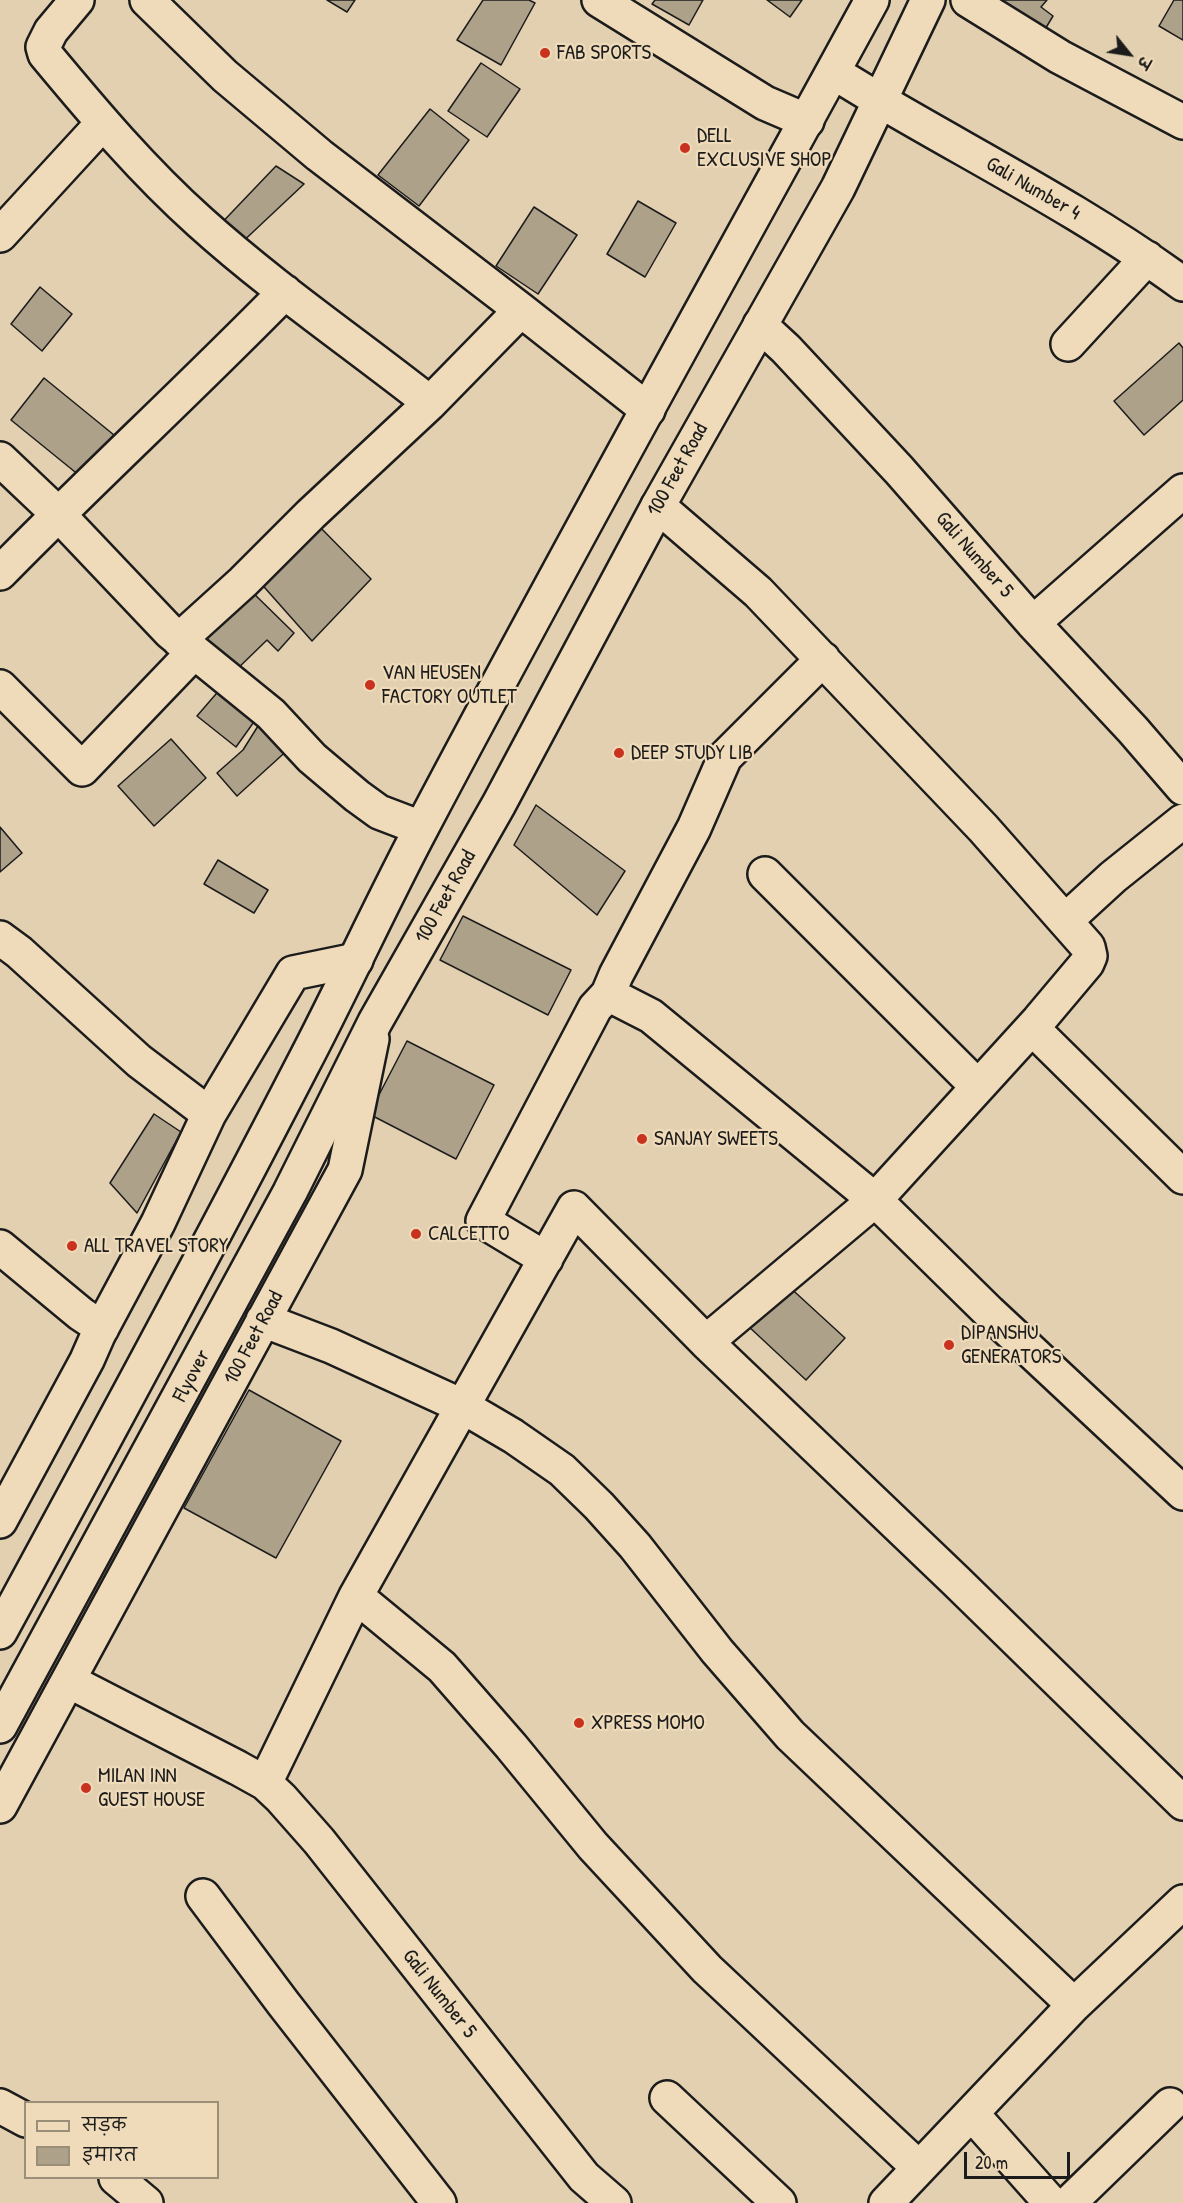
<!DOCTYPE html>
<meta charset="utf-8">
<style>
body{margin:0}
#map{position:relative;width:1183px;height:2203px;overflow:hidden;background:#e2d0b0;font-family:"Patrick Hand","Playpen Sans Deva",sans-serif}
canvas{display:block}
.legend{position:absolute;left:24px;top:2101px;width:195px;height:78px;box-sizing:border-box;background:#efdbb9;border:2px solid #9b8f7a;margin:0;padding:8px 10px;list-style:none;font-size:18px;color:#1c1c1c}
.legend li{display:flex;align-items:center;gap:12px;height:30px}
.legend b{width:30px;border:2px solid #9b8f7a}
.north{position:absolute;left:1099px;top:24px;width:60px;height:60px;-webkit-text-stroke:4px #efdbb9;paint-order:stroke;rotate:120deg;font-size:16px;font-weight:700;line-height:24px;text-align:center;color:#1c1c1c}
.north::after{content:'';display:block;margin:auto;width:21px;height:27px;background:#1c1c1c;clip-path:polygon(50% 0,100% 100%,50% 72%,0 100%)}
.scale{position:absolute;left:964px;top:2152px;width:106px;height:27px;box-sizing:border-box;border:3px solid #1c1c1c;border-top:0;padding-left:8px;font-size:18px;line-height:21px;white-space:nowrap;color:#1c1c1c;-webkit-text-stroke:4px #efdbb9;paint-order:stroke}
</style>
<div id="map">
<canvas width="1183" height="2203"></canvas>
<ul class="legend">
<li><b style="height:8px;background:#efdbb9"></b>सड़क</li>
<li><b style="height:16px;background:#aea189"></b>इमारत</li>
</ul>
<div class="north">उ</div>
<div class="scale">20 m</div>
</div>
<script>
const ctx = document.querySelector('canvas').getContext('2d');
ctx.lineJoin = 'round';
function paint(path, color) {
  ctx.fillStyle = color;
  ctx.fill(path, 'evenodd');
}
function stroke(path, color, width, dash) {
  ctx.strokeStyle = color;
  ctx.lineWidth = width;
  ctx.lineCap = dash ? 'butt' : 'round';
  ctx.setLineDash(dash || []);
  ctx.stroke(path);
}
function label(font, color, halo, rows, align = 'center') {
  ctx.font = font + ' "Patrick Hand",sans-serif';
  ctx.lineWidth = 4.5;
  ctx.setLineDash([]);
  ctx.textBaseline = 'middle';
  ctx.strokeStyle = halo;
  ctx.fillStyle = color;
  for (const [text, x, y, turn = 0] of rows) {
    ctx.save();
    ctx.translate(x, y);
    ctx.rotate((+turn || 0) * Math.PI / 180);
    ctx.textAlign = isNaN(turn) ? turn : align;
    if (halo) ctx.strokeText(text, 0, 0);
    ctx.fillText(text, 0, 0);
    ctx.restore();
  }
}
const building = new Path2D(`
 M327,0H355L347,12Z
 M483,0H529L535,3L501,65L457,40Z
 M655,0H703L689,25L652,4Z
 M767,0H802L790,17Z
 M984,0H1047L1041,7L1053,16L1041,36Z
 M1174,0H1183V40L1159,26Z
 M481,63L520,89L487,137L448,111Z
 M430,109L469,140L419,206L378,175Z
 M276,166L304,184L237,247L213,232Z
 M638,201L676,223L645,277L607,254Z
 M534,207L577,235L538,294L496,266Z
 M40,287L72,314L42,351L11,324Z
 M1179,343L1183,348V400L1144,435L1114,401Z
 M44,378L114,435L80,476L11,420Z
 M314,521L371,579L312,641L257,579Z
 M248,588L294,633L278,651L267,640L233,673L191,643Z
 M222,687L256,719L236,747L197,716Z
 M263,718L292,746L237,796L217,773L243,750Z
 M171,739L206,778L154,826L118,786Z
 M536,805L625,871L597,915L514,845Z
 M0,827L22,853L0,872Z
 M218,860L268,890L254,913L204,884Z
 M463,916L571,970L548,1015L440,960Z
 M407,1041L494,1085L456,1159L369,1114Z
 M154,1114L181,1132L137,1213L110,1183Z
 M785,1283L845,1338L806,1380L747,1325Z
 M249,1390L341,1441L276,1558L184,1508Z`);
const minor = new Path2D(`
 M77,0L51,31L43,47L45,54C94,113 143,171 200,222C272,287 354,343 430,403
 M147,0L225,76L319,155L521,310L648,410
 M599,0L765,103L807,121
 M968,0L1060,57L1183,122
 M879,100C981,160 1087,214 1183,284
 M0,235L102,124
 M760,325L786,349L899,470L1033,623L1133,730L1183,788
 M1068,344L1147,258
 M0,459L58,514L170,632L271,714L312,758L357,796L379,812L421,828
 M658,506L758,592L983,828L1088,947L1090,956L1087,963L1039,1020L875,1200L706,1342
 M0,573C93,478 192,387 285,292
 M1033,623L1183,491
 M179,640L243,582L311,514L430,403L521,310
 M0,687L82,769L193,653
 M765,874L977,1086
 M1065,921L1113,877L1183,821
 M0,938L19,952L139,1061L209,1114
 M608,994L616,975L694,828L725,757L823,659
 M1032,1028L1183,1177
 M0,1247L81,1314L102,1328
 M546,1259L483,1221L595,1008L608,994L651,1016L875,1200L989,1312L1183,1493
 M263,1320L331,1346L462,1406L513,1436L562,1470L599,1506L635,1546L717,1651L790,1735L1074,2005
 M0,1521L87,1360L98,1335L158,1223L209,1114L293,973L356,960
 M356,1596L442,1667L511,1746L593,1846L707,1969L919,2168
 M69,1681L238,1768L265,1783L281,1798L319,1841L584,2177L614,2203
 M265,1783L356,1596L574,1208L706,1342L956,1581L1183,1803
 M0,1806L345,1170L372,1039
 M203,1896L283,2003L439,2203
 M667,2098L779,2203
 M0,2106L26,2120
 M972,2114L1051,2203
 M116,2178L146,2203
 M886,2203L1074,2005L1183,1902
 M1069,2203L1170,2105`);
const major = new Path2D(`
 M833,72L879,100
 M0,1632C102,1444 204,1256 302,1066C344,986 381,904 423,825C569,548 722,275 872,0
 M0,1726L290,1192L375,1022L499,804L658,506L838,188L928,0`);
const markers = [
 [545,53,6,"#c8321e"],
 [685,148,6,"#c8321e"],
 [370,685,6,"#c8321e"],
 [619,753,6,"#c8321e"],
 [642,1139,6,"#c8321e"],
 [416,1234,6,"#c8321e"],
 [72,1246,6,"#c8321e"],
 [949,1345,6,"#c8321e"],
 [579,1723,6,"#c8321e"],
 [86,1788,6,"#c8321e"]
];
const poiNames = [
 ["FAB SPORTS",557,53],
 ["DELL",697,136],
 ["EXCLUSIVE SHOP",697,160],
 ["VAN HEUSEN",382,673],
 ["FACTORY OUTLET",382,697],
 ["DEEP STUDY LIB",631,753],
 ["SANJAY SWEETS",654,1139],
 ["CALCETTO",428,1234],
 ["ALL TRAVEL STORY",84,1246],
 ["DIPANSHU",961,1333],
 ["GENERATORS",961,1357],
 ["XPRESS MOMO",591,1723],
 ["MILAN INN",98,1776],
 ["GUEST HOUSE",98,1800]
];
const streetNames = [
 ["Gali Number 4",1033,189,30],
 ["100 Feet Road",678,470,-61],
 ["Gali Number 5",974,555,49],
 ["100 Feet Road",446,897,-61],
 ["100 Feet Road",254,1338,-62],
 ["Flyover",192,1376,-62],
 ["Gali Number 5",439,1994,52]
];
paint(building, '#aea189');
stroke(building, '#1c1c1c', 1.5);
stroke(minor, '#1c1c1c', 38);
stroke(major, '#1c1c1c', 38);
stroke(minor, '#efdbb9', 33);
stroke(major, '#efdbb9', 33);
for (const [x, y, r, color] of markers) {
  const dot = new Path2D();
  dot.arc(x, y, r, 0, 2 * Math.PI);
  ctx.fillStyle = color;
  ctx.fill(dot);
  stroke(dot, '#efdbb9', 2);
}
label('21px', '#1c1c1c', '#efdbb9', poiNames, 'left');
label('21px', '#1c1c1c', '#efdbb9', streetNames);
</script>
